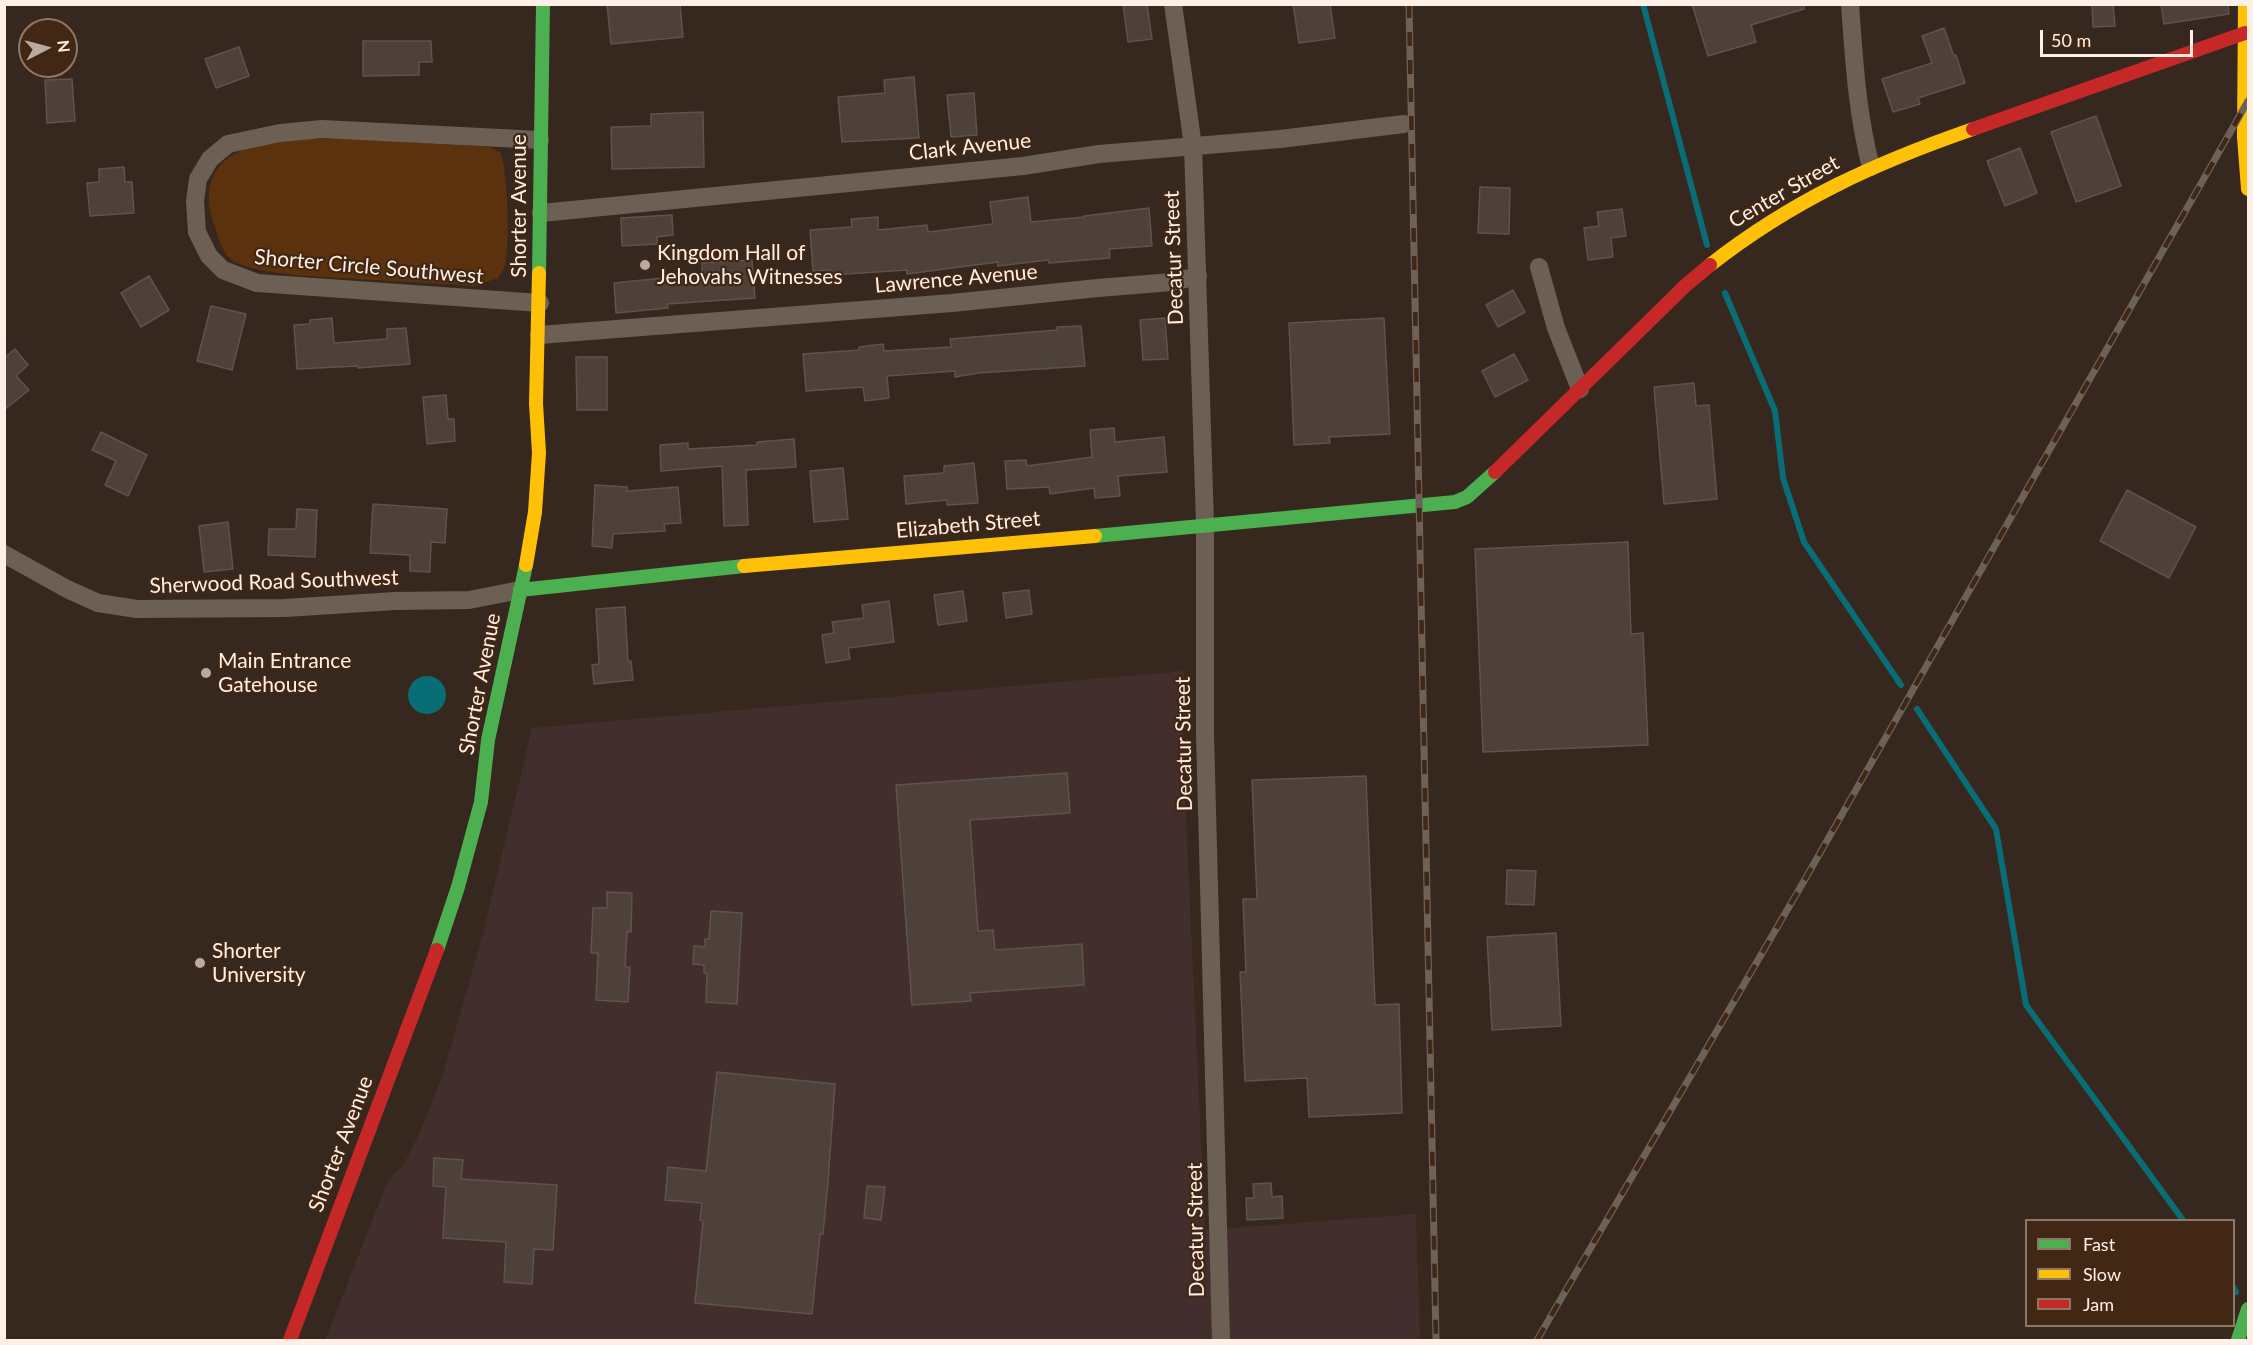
<!DOCTYPE html>
<style>
body{margin:0}
#map{position:relative;width:2253px;height:1345px;overflow:hidden;background:#36281e;font-family:Lato,sans-serif}
canvas{display:block}
.frame{position:absolute;inset:0;border:6px solid #fff0e7;pointer-events:none}
.legend{position:absolute;left:2025px;top:1219px;width:210px;height:108px;box-sizing:border-box;background:#412714;border:2px solid #8d7768;margin:0;padding:8px 10px;list-style:none;font-size:18px;color:#fff0e7}
.legend li{display:flex;align-items:center;gap:12px;height:30px}
.legend b{width:30px;border:2px solid #8d7768}
.north{position:absolute;left:18px;top:18px;width:60px;height:60px;box-sizing:border-box;background:#412714;border:2px solid #8d7768;border-radius:50%;rotate:84deg;font-size:16px;font-weight:700;line-height:24px;text-align:center;color:#fff0e7}
.north::after{content:'';display:block;margin:auto;width:21px;height:27px;background:#b9aaa1;clip-path:polygon(50% 0,100% 100%,50% 72%,0 100%)}
.scale{position:absolute;left:2040px;top:30px;width:153px;height:27px;box-sizing:border-box;border:3px solid #fff0e7;border-top:0;padding-left:8px;font-size:18px;line-height:21px;white-space:nowrap;color:#fff0e7;-webkit-text-stroke:4px #412714;paint-order:stroke}
</style>
<div id="map">
<canvas width="2253" height="1345"></canvas>
<div class="frame"></div>
<ul class="legend">
<li><b style="height:8px;background:#4caf50"></b>Fast</li>
<li><b style="height:8px;background:#ffc107"></b>Slow</li>
<li><b style="height:8px;background:#c62828"></b>Jam</li>
</ul>
<div class="north">N</div>
<div class="scale">50 m</div>
</div>
<script>
const ctx = document.querySelector('canvas').getContext('2d');
ctx.lineJoin = 'round';
function paint(path, color) {
  ctx.fillStyle = color;
  ctx.fill(path, 'evenodd');
}
function stroke(path, color, width, dash) {
  ctx.strokeStyle = color;
  ctx.lineWidth = width;
  ctx.lineCap = dash ? 'butt' : 'round';
  ctx.setLineDash(dash || []);
  ctx.stroke(path);
}
function label(font, color, halo, rows, align = 'center') {
  ctx.font = font + ' Lato,sans-serif';
  ctx.lineWidth = 4.5;
  ctx.setLineDash([]);
  ctx.textBaseline = 'middle';
  ctx.strokeStyle = halo;
  ctx.fillStyle = color;
  for (const [text, x, y, turn = 0] of rows) {
    ctx.save();
    ctx.translate(x, y);
    ctx.rotate((+turn || 0) * Math.PI / 180);
    ctx.textAlign = isNaN(turn) ? turn : align;
    if (halo) ctx.strokeText(text, 0, 0);
    ctx.fillText(text, 0, 0);
    ctx.restore();
  }
}
const commercial = new Path2D(`
 M1184,671L1183,751L1205,1230L1416,1214L1420,1340H325L388,1181L404,1164L421,1130L442,1077L483,934L532,728Z`);
const green = new Path2D(`
 M316,139H358L489,147L500,152C508,165 510,250 505,266C503,270 500,274 498,278L474,286C429,283 383,280 338,278C309,276 260,274 235,262C223,256 219,239 215,227C197,176 221,152 270,141C285,138 301,139 316,139Z`);
const water = new Path2D(`
 M408 695a19 19 0 1 1 38 0a19 19 0 1 1-38 0Z`);
const stream = new Path2D(`
 M1643,4L1707,245
 M1725,293L1775,411L1783,478L1804,542L1901,685
 M1917,709L1996,829L2026,1005L2183,1220
 M2234,1288L2236,1292`);
const building = new Path2D(`
 M607,4H680L683,37L611,44Z
 M1123,4H1147L1152,39L1128,42Z
 M1293,4H1330L1335,38L1299,43Z
 M1692,4H1804V9L1751,25L1756,42L1708,56Z
 M2092,4H2113L2115,26L2093,27Z
 M2161,4H2228L2229,14L2164,24Z
 M1944,28L1954,56L1956,55L1965,83L1918,98L1920,104L1893,112L1882,79L1932,63L1922,36Z
 M363,41H431L432,62H419V75L363,76Z
 M239,47L249,76L216,88L205,59Z
 M914,77L919,138L842,142L838,97L885,93L884,80Z
 M72,79L75,121L47,123L45,80Z
 M974,93L977,135L951,137L947,95Z
 M703,112L704,167L612,169L611,127L651,126V114Z
 M2096,116L2121,186L2076,202L2051,132Z
 M2020,148L2037,193L2005,206L1987,161Z
 M124,167L125,182H132L134,213L90,216L87,183L99,182V169Z
 M1480,187L1510,188L1509,234L1478,233Z
 M1028,197L1031,222L1084,217V216L1149,208L1152,246L1109,249L1110,258L1049,263L1048,260L998,266V262L907,274V270L831,275L830,270L813,271L810,230L852,227L851,219L878,217V230L927,225L928,232L993,224L990,202Z
 M1622,209L1626,236L1611,238L1613,257L1588,260L1584,228L1599,226L1597,212Z
 M672,215L673,235L657,237V244L622,246L621,218Z
 M752,260L755,298L667,304L668,308L616,313L614,283L702,274V263Z
 M149,276L169,310L141,327L121,293Z
 M1513,290L1525,312L1498,327L1486,305Z
 M211,306L246,314L232,370L197,361Z
 M332,318L334,343L387,339V329L406,328L410,364L358,368V366L297,369L294,325L310,324V320Z
 M1165,318L1168,359L1143,360L1140,320Z
 M1384,318L1390,434L1329,437L1330,443L1294,445L1289,323Z
 M1081,326L1085,366L978,373L955,377V371L887,376L889,398L865,401L863,387L806,391L803,354L859,350V347L883,344L884,351L951,347L950,339L1057,330V327Z
 M15,349L28,365L16,376L29,390L4,410V358Z
 M1514,354L1528,380L1495,397L1482,371Z
 M576,357H607V410H577Z
 M1694,383L1696,406L1709,405L1717,499L1664,504L1654,387Z
 M446,395L448,419H454L455,441L427,444L423,397Z
 M1114,428L1115,442L1164,437L1167,472L1118,476L1120,496L1095,498L1094,488L1050,494L1049,487L1007,489L1005,461L1026,460L1027,466L1092,457L1090,430Z
 M101,432L147,455L128,496L105,485L116,461L92,450Z
 M794,439L796,467L746,470L748,525L724,526L722,466L661,471L660,445L688,443V449L757,445V442Z
 M974,463L978,503L947,505V500L906,504L904,476L944,473V466Z
 M843,468L848,519L814,522L810,471Z
 M595,485L627,487V491L678,487L681,523L664,524L665,531L613,534L612,548L592,546Z
 M2127,490L2196,527L2169,578L2100,541Z
 M373,504L447,509L445,543L431,542L430,572L410,571V555L370,553Z
 M297,509L317,510L315,557L268,555L269,529H296Z
 M228,522L233,569L204,572L199,526Z
 M1628,542L1631,634L1643,633L1648,745L1483,752L1475,549Z
 M1029,590L1032,614L1006,618L1003,593Z
 M963,591L967,621L938,625L934,595Z
 M889,601L894,642L848,648L850,659L826,663L822,635L834,633L832,622L864,618L862,605Z
 M625,607L628,661H631L633,680L594,684L592,665L599,664L596,609Z
 M1067,773L1070,813L970,820L978,931L993,930L995,950L1082,944L1084,985L970,993L971,1001L912,1005L896,785Z
 M1366,776L1375,1005L1399,1004L1402,1113L1309,1117L1307,1078L1245,1081L1240,972H1246L1243,899H1257L1252,780Z
 M1507,870L1536,871L1534,905L1506,904Z
 M607,892L632,893L631,932L627,931L625,967H630L628,1002L596,1000L598,953H591L593,908H607Z
 M711,911L742,913L737,1004L706,1002L707,973H704V965L693,964L694,946L705,947V939H709Z
 M1556,933L1561,1026L1492,1030L1487,937Z
 M717,1072L835,1084L828,1182L823,1234H820L812,1314L695,1303L703,1221L700,1220L702,1203L665,1200L668,1167L706,1171Z
 M434,1158L463,1160L461,1179L557,1185L553,1250L534,1249L532,1284L504,1282L506,1242L443,1238L446,1187L433,1186Z
 M1271,1183L1272,1197L1282,1196L1283,1218L1247,1220L1246,1198H1254L1253,1184Z
 M867,1186L885,1187L881,1220L864,1218Z`);
const street = new Path2D(`
 M1173,4L1193,146L1205,524V734L1221,1340
 M1850,4C1854,59 1857,114 1871,167
 M541,213L1023,166L1099,154L1280,139L1404,124
 M1539,267L1556,328L1580,389
 M540,303L257,283L223,270L209,256L197,232L195,201L198,179L210,159L228,144L280,133L322,129L540,140
 M539,335L952,303L1098,288L1172,282L1198,276
 M4,554L67,589L98,603L137,609L285,608L395,601L469,600L520,590`);
const fast = new Path2D(`
 M539,273L543,4
 M1095,536L1455,502L1467,497L1495,472
 M520,590L744,566
 M437,950L458,887L481,802L488,740L526,565
 M2238,1340L2248,1309`);
const slow = new Path2D(`
 M2245,4L2244,137L2248,189
 M1710,265C1793,200 1875,163 1973,129
 M526,565L535,512L539,453L536,403L539,273
 M744,566L1095,536`);
const jam = new Path2D(`
 M1973,129L2245,33
 M1495,472L1686,285L1710,265
 M290,1340L437,950`);
const rail = new Path2D(`
 M1409,4L1436,1340
 M1537,1340L1804,881L2248,101`);
const markers = [
 [645,265,6,"#b9aaa1"],
 [206,673,6,"#b9aaa1"],
 [200,963,6,"#b9aaa1"]
];
const streetNames = [
 ["Clark Avenue",970,147,-6],
 ["Center Street",1784,192,-30],
 ["Shorter Avenue",519,206,-90],
 ["Decatur Street",1174,258,-92],
 ["Shorter Circle Southwest",369,267,5],
 ["Lawrence Avenue",956,279,-5],
 ["Elizabeth Street",968,525,-5],
 ["Sherwood Road Southwest",274,582,-2],
 ["Shorter Avenue",480,684,-79],
 ["Decatur Street",1184,744,-91],
 ["Shorter Avenue",341,1144,-69],
 ["Decatur Street",1196,1230,-91]
];
const poiNames = [
 ["Kingdom Hall of",657,253],
 ["Jehovahs Witnesses",657,277],
 ["Main Entrance",218,661],
 ["Gatehouse",218,685],
 ["Shorter",212,951],
 ["University",212,975]
];
paint(commercial, '#422e2d');
paint(green, '#5c320e');
paint(water, '#096d75');
stroke(stream, '#096d75', 6);
paint(building, '#4d413a');
stroke(building, '#60534c', 1.5);
stroke(street, '#6c5f54', 18);
stroke(fast, '#4caf50', 14);
stroke(slow, '#ffc107', 14);
stroke(jam, '#c62828', 14);
stroke(rail, '#6d6158', 7);
stroke(rail, '#412714', 4.5, [14]);
for (const [x, y, r, color] of markers) {
  const dot = new Path2D();
  dot.arc(x, y, r, 0, 2 * Math.PI);
  ctx.fillStyle = color;
  ctx.fill(dot);
  stroke(dot, '#412714', 2);
}
label('21px', '#fff0e7', '#412714', streetNames);
label('21px', '#fff0e7', '#412714', poiNames, 'left');
</script>
